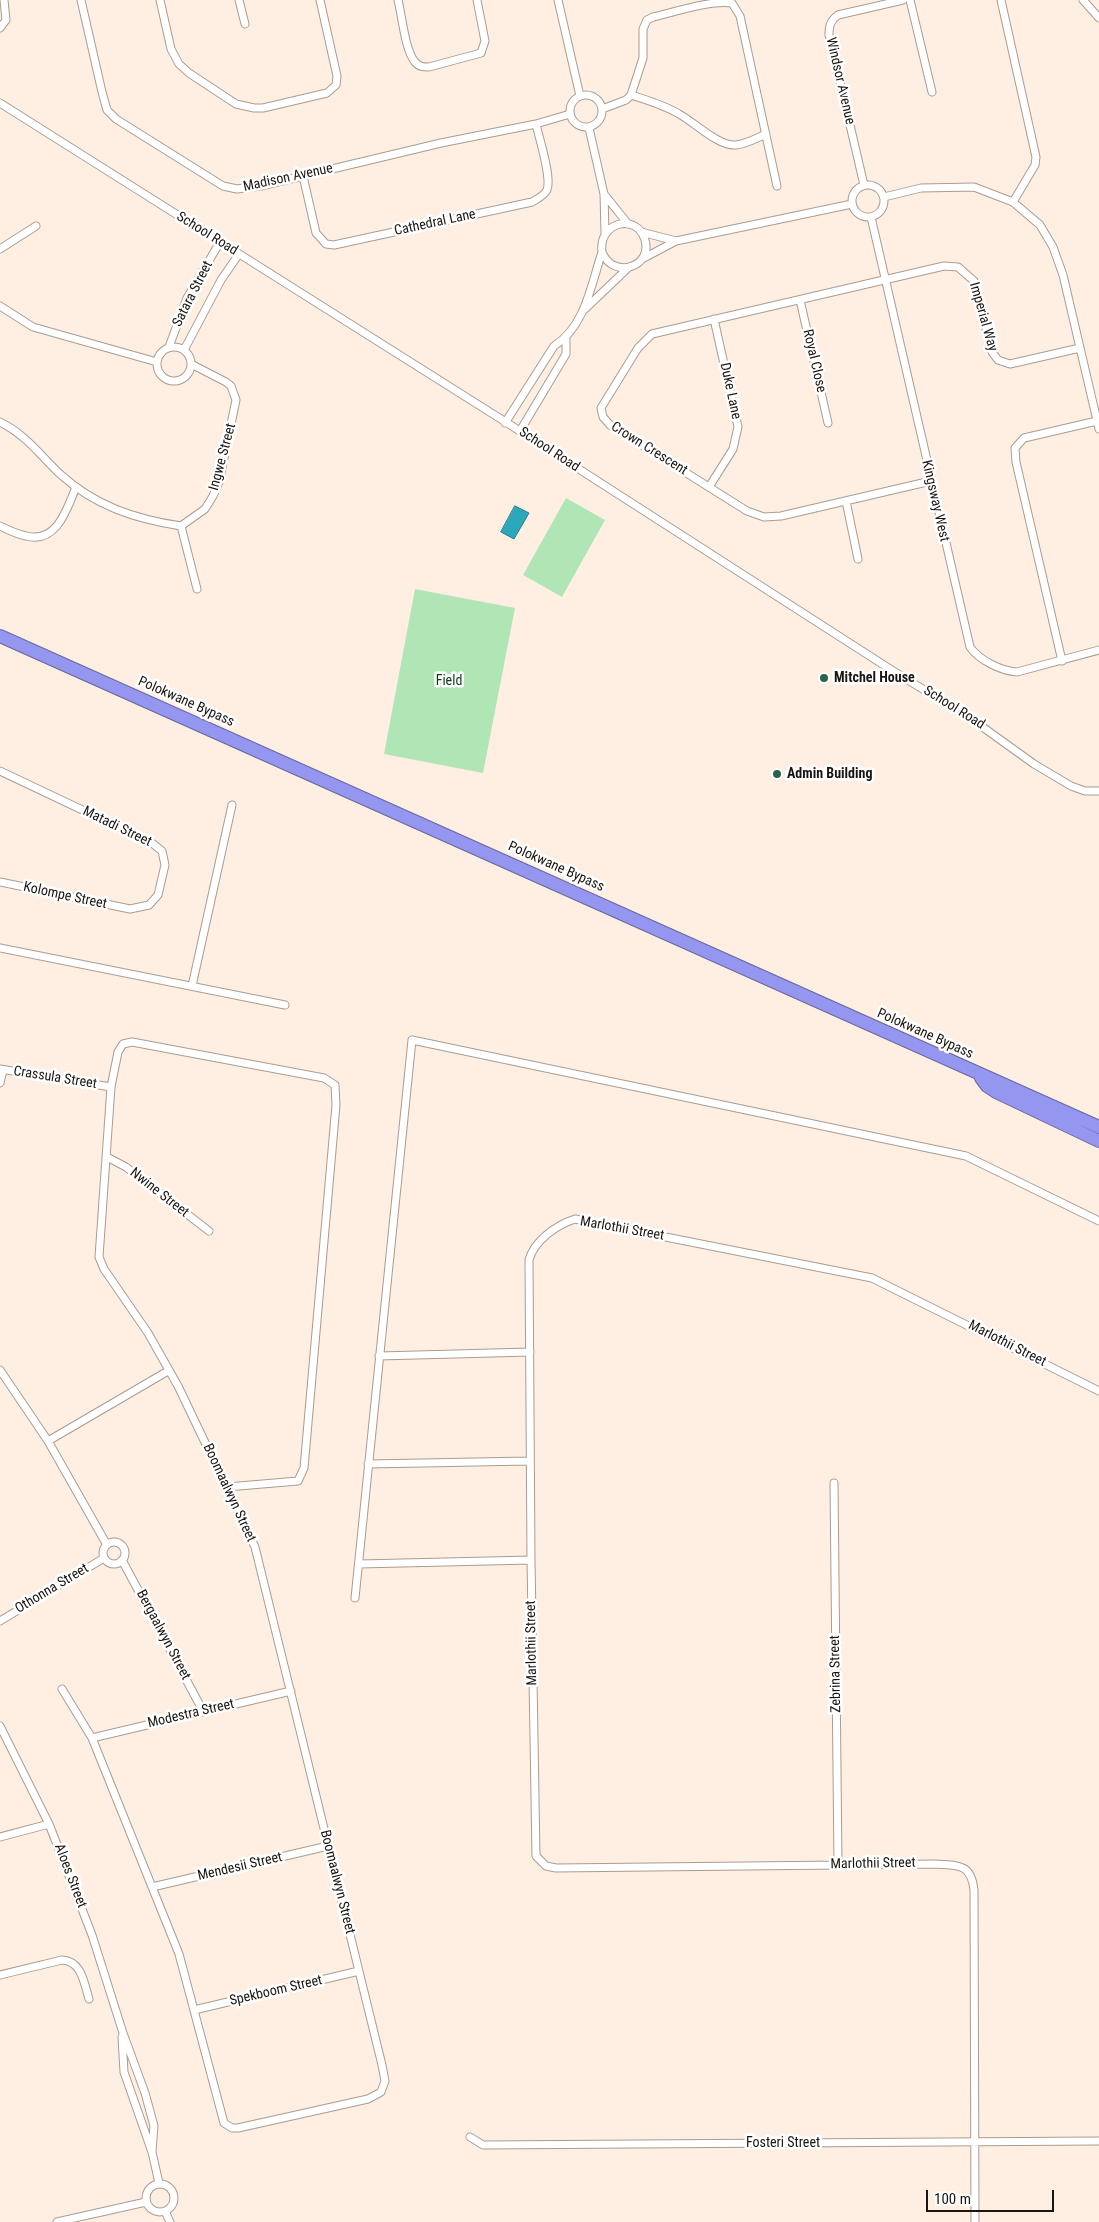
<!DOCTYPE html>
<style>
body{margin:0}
#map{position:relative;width:1099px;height:2222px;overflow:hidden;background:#ffefe3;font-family:"Roboto Condensed",sans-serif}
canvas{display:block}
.scale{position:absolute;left:926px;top:2190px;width:128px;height:22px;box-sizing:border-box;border:2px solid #1a1510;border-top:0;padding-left:6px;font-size:15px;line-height:18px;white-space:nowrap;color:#1a1510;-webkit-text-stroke:4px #fff;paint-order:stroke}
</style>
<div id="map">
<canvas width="1099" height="2222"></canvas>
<div class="scale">100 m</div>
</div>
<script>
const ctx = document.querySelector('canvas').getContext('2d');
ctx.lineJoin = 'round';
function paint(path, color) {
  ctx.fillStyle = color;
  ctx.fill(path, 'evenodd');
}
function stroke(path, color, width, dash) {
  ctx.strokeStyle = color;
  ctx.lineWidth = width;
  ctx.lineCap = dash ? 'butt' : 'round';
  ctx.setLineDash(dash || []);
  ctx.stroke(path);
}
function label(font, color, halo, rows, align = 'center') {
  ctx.font = font + ' "Roboto Condensed",sans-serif';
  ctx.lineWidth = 5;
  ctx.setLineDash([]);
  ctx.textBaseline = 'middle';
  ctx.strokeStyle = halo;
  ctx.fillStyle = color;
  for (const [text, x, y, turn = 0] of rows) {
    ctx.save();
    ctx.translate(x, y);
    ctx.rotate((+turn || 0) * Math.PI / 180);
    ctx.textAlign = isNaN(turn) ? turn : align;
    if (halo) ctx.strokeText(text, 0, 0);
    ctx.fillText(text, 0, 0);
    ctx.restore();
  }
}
const green = new Path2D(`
 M566,498L605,520L562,597L523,575Z
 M415,589L515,608L483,773L384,754Z`);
const water = new Path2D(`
 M515,506L529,513L514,539L501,532Z`);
const street = new Path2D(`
 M81,0L102,92L107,110L116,119L223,186L237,189L261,186L441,143L536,124L570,114
 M160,0L171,49L179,64L189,73L236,104L254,108H263L327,93L336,85L337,76L320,0
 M239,0L245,24
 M398,0C402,16 405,50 415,62C419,67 424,67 429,67L481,53L485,41L477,0
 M558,0L580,96
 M910,0L932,92
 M1001,0L1036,157L1035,165L1013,202
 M1083,0L1099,18
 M0,28L6,20L4,0
 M570 111a16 16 0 1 1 32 0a16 16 0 1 1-32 0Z
 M631,95C647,100 664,105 679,114C694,122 719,147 736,145C746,144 757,138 766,134
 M0,103L512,426L890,669L970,718L1034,764L1071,786L1085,791H1099
 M602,109L626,100L631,95L643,58V29L647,20L653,17C675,12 710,0 732,3L740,16L777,186
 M589,128L604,194L605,233
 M303,176L316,233L326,244L334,245L532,202C537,199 544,196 547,190C552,177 539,138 536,124
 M852 201a16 16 0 1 1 32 0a16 16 0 1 1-32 0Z
 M864,185L829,35C829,26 830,21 838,15L903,0
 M604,194L628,224
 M884,197L921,188L974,187L1013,202L1040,225L1053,247L1063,275L1099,429
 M871,217L970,647C979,660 1001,671 1017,672L1099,650
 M641,232L676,241
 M0,249L36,226
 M642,259L676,241L852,204
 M800,300L828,423
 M0,306L33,327L157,362
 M585,309L629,267
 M157 364a17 17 0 1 1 34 0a17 17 0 1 1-34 0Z
 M169,347L187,298L220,242
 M184,350L221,280L239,254
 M0,422C25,434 40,455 60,474C95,506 135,519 181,526L205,509L213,496L219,482L236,400L231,386L226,382L191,364
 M505,423L554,346C585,327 591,285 602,252C598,222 637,212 645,240C653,267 613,280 602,252
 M520,431L566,354V339
 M931,481L781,516L764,517L747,511L610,425L603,417L601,408L638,348L652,334L944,266L958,267L974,281L992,352L998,360L1010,364L1080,348
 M709,487L733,449L738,427L714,319
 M846,501L858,559
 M0,526C8,530 17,534 26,536C57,544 67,509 76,487
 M181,526L197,589
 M1062,661L1016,462L1015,448L1024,438L1097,421
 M0,771L152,843L162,851L165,865L158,895L149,905L130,909L0,882
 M0,948L285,1005
 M192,986L232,805
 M0,1069L111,1087
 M0,1083L3,1070
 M107,1157L126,1167L209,1231
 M379,1356L530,1352
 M0,1370L48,1441L107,1545
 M48,1441L168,1371
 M368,1464L530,1461
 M834,1483L838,1865
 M103 1553a11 11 0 1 1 22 0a11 11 0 1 1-22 0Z
 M122,1560L203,1711
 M359,1564L531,1560
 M355,1598L412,1040L966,1156L1099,1221
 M0,1621L104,1558
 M62,1689L92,1738L179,1954L224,2123L232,2128H238L368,2099L381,2092L385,2081L382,2065L255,1547L178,1386L148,1333L104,1269L99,1257L111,1087L118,1052L123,1044L132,1042L324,1078L335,1085L336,1105L304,1468L298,1481L227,1487
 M0,1726L49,1824L92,1935L123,2033L145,2093L154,2126L152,2152
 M92,1738L291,1691
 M0,1837L49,1824
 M152,1887L328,1846
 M0,1975L62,1960C82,1961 84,1983 89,1999
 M194,2010L359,1971
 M122,2037L124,2072L152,2152L159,2183
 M470,2137L483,2145L1099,2141
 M146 2198a14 14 0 1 1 28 0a14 14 0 1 1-28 0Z
 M165,2211L170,2222
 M57,2222L146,2202
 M975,2222L974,1890C971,1862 957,1866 934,1864L556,1868L546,1866L536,1856L531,1560L529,1260C534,1241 556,1225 575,1219L872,1278L1099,1391`);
const highway = new Path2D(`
 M0,636L1099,1127
 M981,1078L987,1086L996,1092L1099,1141`);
const markers = [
 [824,678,5,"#29634c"],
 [777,774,5,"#29634c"]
];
const streetNames = [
 ["Windsor Avenue",840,81,77],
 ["Madison Avenue",288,178,-12],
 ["Cathedral Lane",435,223,-12],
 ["School Road",207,234,32],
 ["Satara Street",193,294,-63],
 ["Imperial Way",983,317,74],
 ["Royal Close",814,361,77],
 ["Duke Lane",730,391,78],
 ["Crown Crescent",649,449,32],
 ["School Road",549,450,33],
 ["Ingwe Street",223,457,-75],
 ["Kingsway West",935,501,77],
 ["Polokwane Bypass",186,702,24],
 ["School Road",954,708,32],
 ["Matadi Street",117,827,26],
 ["Polokwane Bypass",556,867,24],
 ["Kolompe Street",65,896,12],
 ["Polokwane Bypass",925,1034,24],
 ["Crassula Street",55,1078,9],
 ["Nwine Street",159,1193,38],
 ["Marlothii Street",622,1229,10],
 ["Marlothii Street",1007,1344,27],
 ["Boomaalwyn Street",229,1493,65],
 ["Othonna Street",52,1589,-31],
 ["Bergaalwyn Street",163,1635,62],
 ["Marlothii Street",532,1643,-91],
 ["Zebrina Street",836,1674,-91],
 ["Modestra Street",191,1714,-13],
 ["Marlothii Street",873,1864,-1],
 ["Mendesii Street",240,1867,-13],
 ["Aloes Street",70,1876,69],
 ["Boomaalwyn Street",337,1882,76],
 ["Spekboom Street",276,1991,-13],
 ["Fosteri Street",783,2143]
];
const poiNames = [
 ["Mitchel House",834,678],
 ["Admin Building",787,774]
];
const parkNames = [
 ["Field",449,681]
];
paint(green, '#b0e6b5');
paint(water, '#2ba9bb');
stroke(water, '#267d88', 1);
stroke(street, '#aa9c90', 9);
stroke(highway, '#6969a1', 14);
stroke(street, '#fff', 7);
stroke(highway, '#9496ef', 12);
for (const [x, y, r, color] of markers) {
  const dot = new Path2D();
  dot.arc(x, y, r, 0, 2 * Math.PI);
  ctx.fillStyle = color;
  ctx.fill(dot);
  stroke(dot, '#fff', 2);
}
label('14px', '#1a1510', '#fff', streetNames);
label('bold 14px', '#1a1510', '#fff', poiNames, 'left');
label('14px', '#073913', '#fff', parkNames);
</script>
